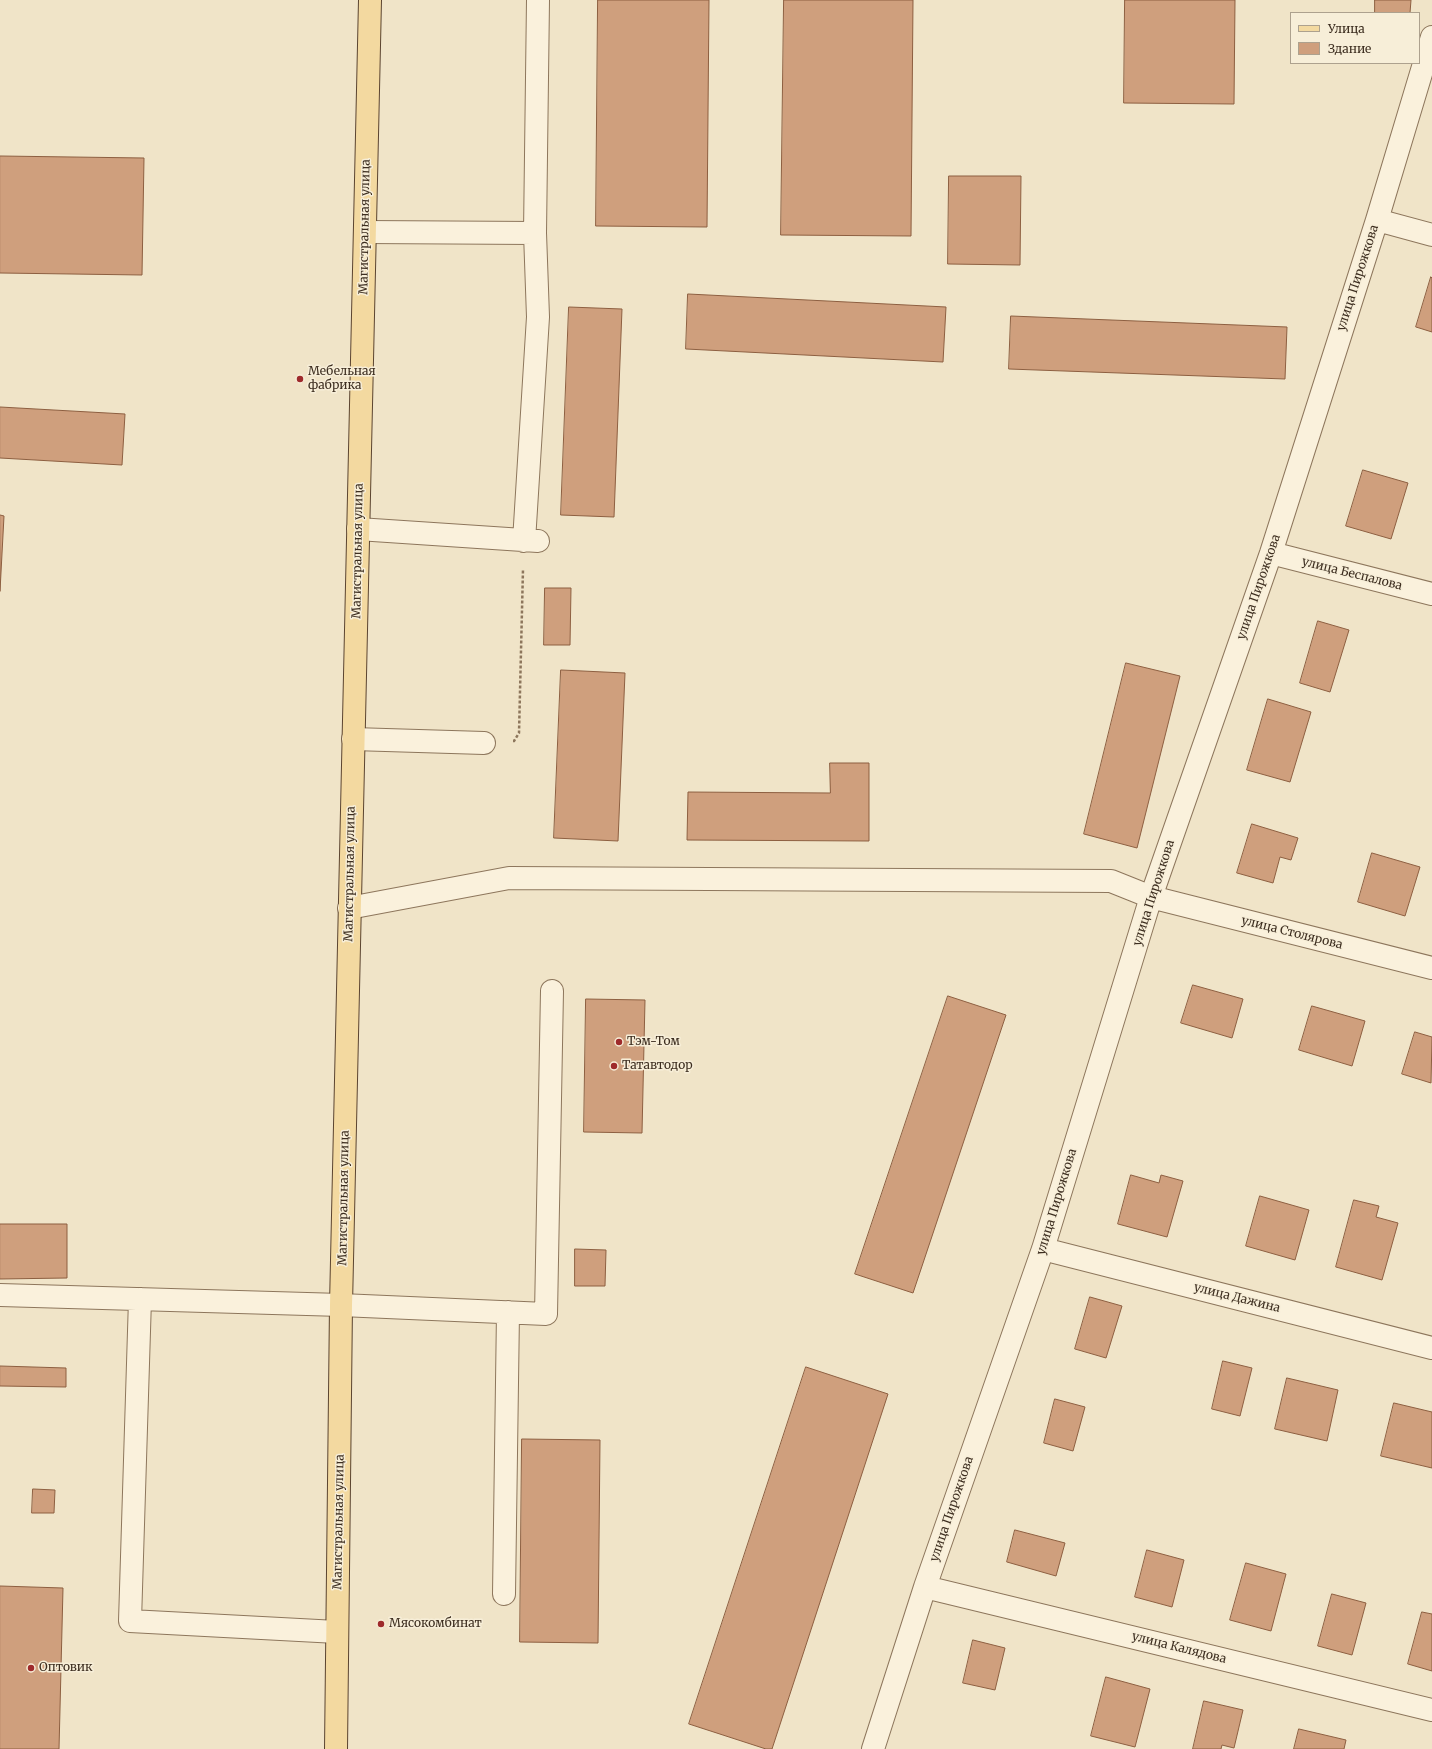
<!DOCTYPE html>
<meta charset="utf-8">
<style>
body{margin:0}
#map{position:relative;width:1432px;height:1749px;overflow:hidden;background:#f0e4c8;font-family:Merriweather,serif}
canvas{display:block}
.legend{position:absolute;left:1290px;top:12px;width:130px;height:52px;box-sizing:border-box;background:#f7eed8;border:1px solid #ada18e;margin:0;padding:5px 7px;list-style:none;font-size:12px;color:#3d2e20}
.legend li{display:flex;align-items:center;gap:8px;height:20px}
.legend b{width:20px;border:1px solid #ada18e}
</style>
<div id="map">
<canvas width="1432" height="1749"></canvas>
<ul class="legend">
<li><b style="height:5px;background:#f3d9a0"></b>Улица</li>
<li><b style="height:11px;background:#cf9f7d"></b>Здание</li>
</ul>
</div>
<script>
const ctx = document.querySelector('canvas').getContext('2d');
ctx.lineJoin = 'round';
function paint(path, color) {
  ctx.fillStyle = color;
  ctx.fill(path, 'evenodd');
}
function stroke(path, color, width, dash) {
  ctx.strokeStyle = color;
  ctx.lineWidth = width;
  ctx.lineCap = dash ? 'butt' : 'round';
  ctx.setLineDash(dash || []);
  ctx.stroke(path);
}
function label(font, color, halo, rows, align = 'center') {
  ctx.font = font + ' Merriweather,serif';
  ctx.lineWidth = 3;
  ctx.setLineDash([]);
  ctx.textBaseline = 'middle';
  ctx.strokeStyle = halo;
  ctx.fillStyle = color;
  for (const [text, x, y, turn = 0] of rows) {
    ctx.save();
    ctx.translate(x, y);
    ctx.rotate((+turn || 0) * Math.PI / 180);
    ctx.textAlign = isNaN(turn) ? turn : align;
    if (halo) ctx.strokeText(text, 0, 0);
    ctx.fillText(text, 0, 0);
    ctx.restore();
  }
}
const building = new Path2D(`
 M598,0H709L707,227L596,226Z
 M784,0H913L911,236L781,235Z
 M1125,0H1235L1234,104L1124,103Z
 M1375,0H1411L1410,13H1375Z
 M0,156L144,158L142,275L0,273Z
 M949,176H1021L1020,265L948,264Z
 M1431,277L1432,278V332L1416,327Z
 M688,294L946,307L943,362L686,349Z
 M569,307L622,309L614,517L561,515Z
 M1011,316L1287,327L1285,379L1009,369Z
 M0,407L125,414L122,465L0,458Z
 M1363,470L1408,483L1391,539L1346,526Z
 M0,515L4,516L0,591Z
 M545,588H571L570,645H544Z
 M1318,621L1349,630L1330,692L1300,683Z
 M1126,663L1180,676L1137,848L1084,834Z
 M561,670L625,673L618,841L554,838Z
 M1268,699L1311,712L1290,782L1247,770Z
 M830,763H869V841L687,840L688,792L830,793Z
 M1252,824L1298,838L1291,860L1280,857L1273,883L1237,873Z
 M1372,853L1420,867L1405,916L1358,902Z
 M1193,985L1243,999L1232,1038L1181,1023Z
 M948,996L1006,1015L913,1293L855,1274Z
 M586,999L645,1000L642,1133L584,1132Z
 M1312,1006L1365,1021L1352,1066L1299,1050Z
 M1415,1032L1432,1037L1431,1083L1402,1074Z
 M1131,1175L1159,1183L1161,1175L1183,1181L1167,1237L1118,1224Z
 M1260,1196L1309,1210L1295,1260L1246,1246Z
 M1354,1200L1379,1206L1376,1217L1398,1223L1382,1280L1336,1267Z
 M0,1224H67V1278L0,1279Z
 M575,1249L606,1250L605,1286H575Z
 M1090,1297L1122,1306L1106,1358L1075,1349Z
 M1223,1361L1252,1368L1240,1416L1212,1409Z
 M0,1366L66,1368V1387L0,1386Z
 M806,1367L888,1394L772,1749H766L689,1724Z
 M1287,1378L1338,1390L1327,1441L1275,1429Z
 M1055,1399L1085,1407L1073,1451L1044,1443Z
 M1394,1403L1432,1412V1468L1381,1456Z
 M522,1439L600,1440L598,1643L520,1642Z
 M33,1489L55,1490L54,1513H32Z
 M1015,1530L1065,1543L1056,1576L1007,1562Z
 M1147,1550L1184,1560L1172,1607L1135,1597Z
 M1246,1563L1286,1574L1271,1631L1230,1620Z
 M0,1586L63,1588L59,1749H0Z
 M1332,1594L1366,1603L1352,1655L1318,1646Z
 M1422,1612L1432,1614V1671L1408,1664Z
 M973,1640L1005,1648L995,1690L963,1683Z
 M1106,1677L1150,1689L1135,1747L1091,1736Z
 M1204,1701L1243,1710L1234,1748L1222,1745L1221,1749H1193Z
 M1299,1729L1346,1740L1344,1749H1294Z`);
const path = new Path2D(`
 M513,741H514L519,733L523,569`);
const minor = new Path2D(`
 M1377,220L1432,235
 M365,232L535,233
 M358,529L538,541
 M524,541L538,317L535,233L538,0
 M1271,553L1432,594
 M353,739L484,743
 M349,908L509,878L1111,881L1151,897L1432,968
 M1043,1249L1432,1348
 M0,1295L341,1305L546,1314L552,991
 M140,1299L130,1621L337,1632
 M925,1587L1432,1710
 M504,1594L508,1312
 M873,1749L925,1587L1043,1249L1151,897L1271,553L1377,220L1432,37`);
const major = new Path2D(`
 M336,1749L341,1305L370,0`);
const markers = [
 [300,379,4,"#9e2a2b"],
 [619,1042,4,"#9e2a2b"],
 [614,1066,4,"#9e2a2b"],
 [381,1624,4,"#9e2a2b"],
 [31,1668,4,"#9e2a2b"]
];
const streetNames = [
 ["Магистральная улица",365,227,-89],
 ["улица Пирожкова",1358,278,-72],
 ["Магистральная улица",358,551,-89],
 ["улица Беспалова",1352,574,14],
 ["улица Пирожкова",1259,587,-71],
 ["Магистральная улица",350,874,-89],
 ["улица Пирожкова",1154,893,-72],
 ["улица Столярова",1292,933,14],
 ["Магистральная улица",344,1198,-89],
 ["улица Пирожкова",1057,1202,-73],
 ["улица Дажина",1237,1298,14],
 ["улица Пирожкова",952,1509,-71],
 ["Магистральная улица",339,1522,-89],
 ["улица Калядова",1179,1648,14]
];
const poiNames = [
 ["Мебельная",308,372],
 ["фабрика",308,386],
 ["Тэм-Том",627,1042],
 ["Татавтодор",622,1066],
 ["Мясокомбинат",389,1624],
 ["Оптовик",39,1668]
];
paint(building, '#cf9f7d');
stroke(building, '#8d5f41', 1);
stroke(minor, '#8d765c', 24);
stroke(major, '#5b4430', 24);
stroke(path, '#8d765c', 2.5, [3, 2]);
stroke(minor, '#faf1dc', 22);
stroke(major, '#f3d9a0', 22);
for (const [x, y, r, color] of markers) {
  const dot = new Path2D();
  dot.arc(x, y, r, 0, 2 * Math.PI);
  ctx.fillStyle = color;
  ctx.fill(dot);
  stroke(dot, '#f7eed8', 1.5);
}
label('12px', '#3d2e20', '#f7eed8', streetNames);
label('12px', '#3d2e20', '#f7eed8', poiNames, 'left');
</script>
